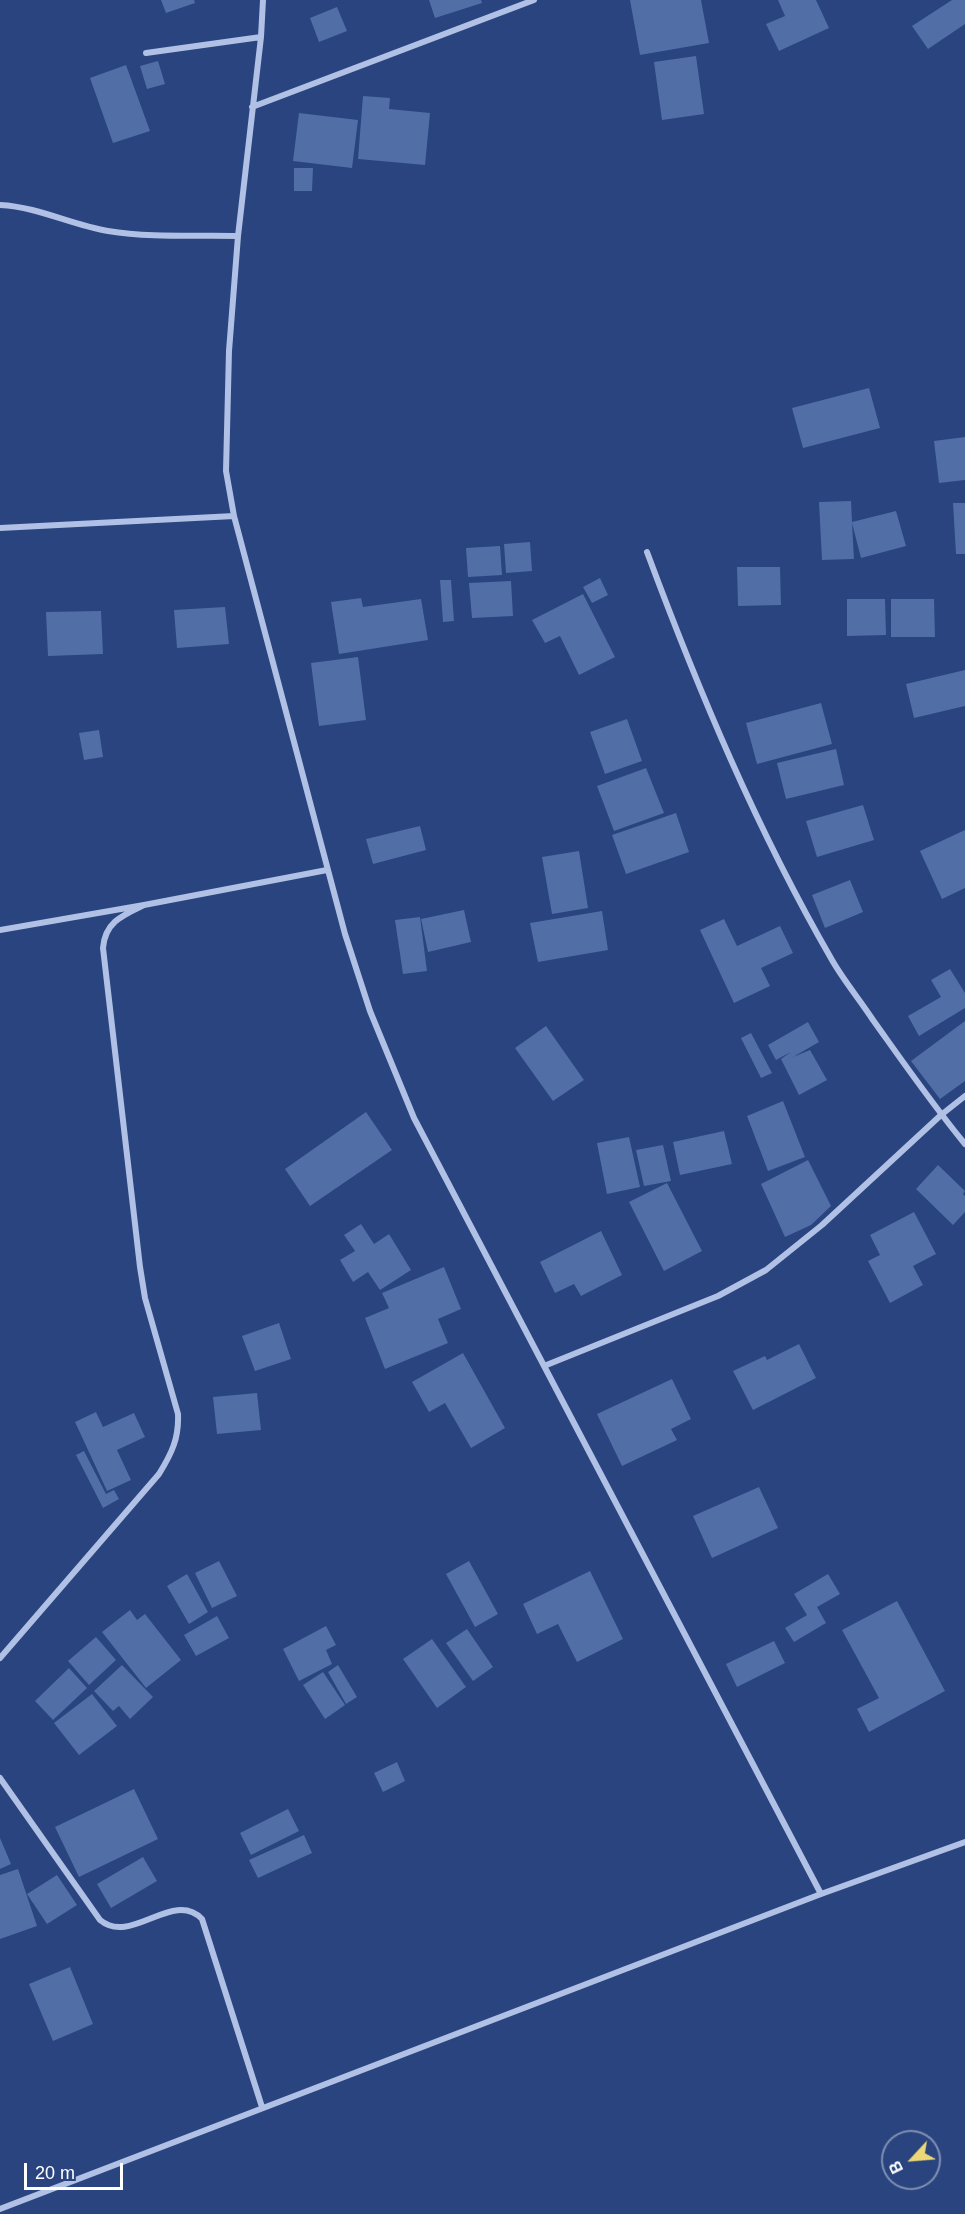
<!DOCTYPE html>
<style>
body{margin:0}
#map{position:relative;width:965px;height:2214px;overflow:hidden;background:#29447f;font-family:Arial,sans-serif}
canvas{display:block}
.north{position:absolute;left:881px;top:2130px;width:60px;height:60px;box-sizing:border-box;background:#29447f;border:2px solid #7f8fb2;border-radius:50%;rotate:244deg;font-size:16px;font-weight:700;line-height:24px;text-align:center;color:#fff}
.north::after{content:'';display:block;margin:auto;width:21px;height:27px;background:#ecd877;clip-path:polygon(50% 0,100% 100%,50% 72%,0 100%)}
.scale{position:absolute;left:24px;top:2163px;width:99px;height:27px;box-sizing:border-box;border:3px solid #fff;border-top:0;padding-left:8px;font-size:18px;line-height:21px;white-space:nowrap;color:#fff;-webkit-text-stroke:4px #29447f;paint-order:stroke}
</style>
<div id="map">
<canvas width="965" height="2214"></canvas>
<div class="north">B</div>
<div class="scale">20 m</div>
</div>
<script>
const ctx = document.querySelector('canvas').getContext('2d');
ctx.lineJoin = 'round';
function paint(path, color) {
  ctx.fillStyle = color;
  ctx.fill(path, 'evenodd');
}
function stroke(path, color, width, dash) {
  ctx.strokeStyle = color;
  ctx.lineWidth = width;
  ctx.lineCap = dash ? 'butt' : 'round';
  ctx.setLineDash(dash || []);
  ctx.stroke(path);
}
const building = new Path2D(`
 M161,0H194L195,3L166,13Z
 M429,0H481L482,3L435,18Z
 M630,0H701L709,43L640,55Z
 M778,0H816L829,28L779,51L766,24L785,16Z
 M952,0H965V24L928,49L912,26Z
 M337,7L347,31L319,42L310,18Z
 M696,56L704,114L662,120L654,62Z
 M158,61L165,84L147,89L140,66Z
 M126,65L150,131L113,143L90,78Z
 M363,96L390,98L389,109L430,113L425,165L358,159Z
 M299,113L358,120L352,168L293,161Z
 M294,168H313L312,191H294Z
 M869,388L880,428L803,448L792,408Z
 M965,437V480L939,483L934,441Z
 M851,501L852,522L896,511L906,546L861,558L852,523L854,559L822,560L819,502Z
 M953,503H965V554H956Z
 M530,542L532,571L506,573L504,544Z
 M500,546L502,575L468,577L466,548Z
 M737,567H780L781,605L738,606Z
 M600,578L608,595L592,603L583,587Z
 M440,580H451L454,621L443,622Z
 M511,581L513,616L472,618L469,583Z
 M583,594L615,657L579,675L560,636L545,643L532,620Z
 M361,598L363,607L421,599L428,640L339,654L331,602Z
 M847,599H885L886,635L847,636Z
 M891,599H934L935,637H891Z
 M225,607L229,644L177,648L174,610Z
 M101,611L103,654L48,656L46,612Z
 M358,657L366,720L319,726L311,663Z
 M965,670V706L914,718L906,684Z
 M821,703L832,744L757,764L746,723Z
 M627,719L642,761L605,774L590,732Z
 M99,730L103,757L84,760L79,733Z
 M836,749L844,785L786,799L777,763Z
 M646,768L664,813L614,831L597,786Z
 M863,805L874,840L817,857L806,821Z
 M676,813L689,852L626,874L612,835Z
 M420,826L426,850L373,864L366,839Z
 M965,830V888L942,899L920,851Z
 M579,851L588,908L552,914L542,857Z
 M850,880L863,912L825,928L812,895Z
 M464,910L471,942L428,952L421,919Z
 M602,911L608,950L538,962L530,923Z
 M420,917L427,971L403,974L395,920Z
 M724,919L737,946L780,926L793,953L761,968L770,986L734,1003L700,930Z
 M950,969L965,993V1008L919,1036L908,1016L941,997L931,980Z
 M965,1021V1081L940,1099L911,1061Z
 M808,1022L819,1042L793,1057L810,1050L827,1080L799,1095L781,1059L791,1052L776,1060L768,1045Z
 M546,1026L584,1080L553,1101L515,1048Z
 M751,1033L772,1073L761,1078L741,1038Z
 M783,1101L805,1157L768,1171L747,1116Z
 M366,1112L392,1150L310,1206L285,1169Z
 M724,1131L732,1164L680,1175L673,1142Z
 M629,1137L640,1187L607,1194L597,1143Z
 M663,1145L671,1181L644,1186L636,1150Z
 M808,1160L831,1206L811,1225L785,1237L761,1184Z
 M938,1165L965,1191L963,1194L965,1196V1212L953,1225L916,1189Z
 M667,1183L702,1251L664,1271L629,1202Z
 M914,1212L936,1254L913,1266L923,1285L890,1303L868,1261L880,1255L870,1235Z
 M361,1224L374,1244L389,1234L411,1270L380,1290L368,1272L353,1282L340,1260L355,1251L344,1235Z
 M601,1231L622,1275L581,1296L574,1284L555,1293L540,1262Z
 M444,1267L461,1309L438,1319L448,1343L385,1369L365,1318L389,1308L382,1293Z
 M279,1323L291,1359L255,1371L242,1336Z
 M799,1344L816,1378L753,1410L733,1371L765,1356L767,1360Z
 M463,1353L505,1428L471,1448L445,1403L429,1412L412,1382Z
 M672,1379L691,1419L671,1429L677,1440L622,1466L597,1414Z
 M257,1393L261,1430L217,1434L213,1397Z
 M96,1412L103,1427L134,1413L145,1437L117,1450L131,1480L107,1491L75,1422Z
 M84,1451L106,1494L114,1490L119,1499L103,1508L76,1455Z
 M759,1487L778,1528L712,1558L693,1516Z
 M219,1561L237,1596L212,1608L195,1573Z
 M469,1561L498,1614L475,1627L446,1574Z
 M590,1571L623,1639L577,1662L558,1624L537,1634L523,1604Z
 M187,1574L208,1612L189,1624L167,1586Z
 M828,1574L840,1594L817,1607L826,1623L794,1642L785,1628L807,1615L794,1594Z
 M897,1601L945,1691L869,1732L857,1709L879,1698L842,1630Z
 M130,1610L137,1620L145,1614L181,1660L146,1688L102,1632Z
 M217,1616L229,1638L196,1656L184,1635Z
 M326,1626L336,1645L326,1650L332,1664L299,1681L283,1649Z
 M467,1629L493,1667L473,1681L446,1643Z
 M96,1637L116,1660L89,1685L68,1661Z
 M432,1639L466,1687L437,1708L403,1659Z
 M774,1641L785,1663L737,1687L726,1664Z
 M122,1665L153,1697L130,1719L119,1706L113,1711L94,1691Z
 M338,1665L357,1697L346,1704L328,1672Z
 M69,1668L87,1688L53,1720L35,1701Z
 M323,1672L345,1705L325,1719L303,1685Z
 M92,1694L117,1726L79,1755L54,1723Z
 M397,1762L405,1781L383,1792L374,1773Z
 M134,1789L158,1839L79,1877L55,1827Z
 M288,1809L299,1831L251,1855L240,1833Z
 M304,1835L312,1853L258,1878L249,1860Z
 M0,1838L11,1864L0,1869Z
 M143,1857L157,1881L111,1908L97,1884Z
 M18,1869L37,1926L0,1939V1875Z
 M57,1875L77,1905L47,1924L27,1894Z
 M70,1967L93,2024L53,2041L29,1984Z`);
const street = new Path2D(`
 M263,0L261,37L238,236L229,351L226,471L234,516L345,934L370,1011L414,1118L821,1894
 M146,53L261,37
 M252,107L534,0
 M0,205C39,207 71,225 108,231C150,238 196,235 238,236
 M0,528L234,516
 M647,552C699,692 757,830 832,960C844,981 860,1000 873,1020C903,1062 932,1104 965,1144
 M0,930L144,905L327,870
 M544,1366L718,1296L766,1270L822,1225L941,1115L965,1096
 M0,1658L159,1474C172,1453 179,1438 178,1414L145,1298L140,1267L103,948C105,922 123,915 144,905
 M0,1778L100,1920C131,1946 173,1889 202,1919L262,2107
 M0,2209L821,1894L965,1842`);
paint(building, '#516ea7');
stroke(street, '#b0c1e5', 6);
</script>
